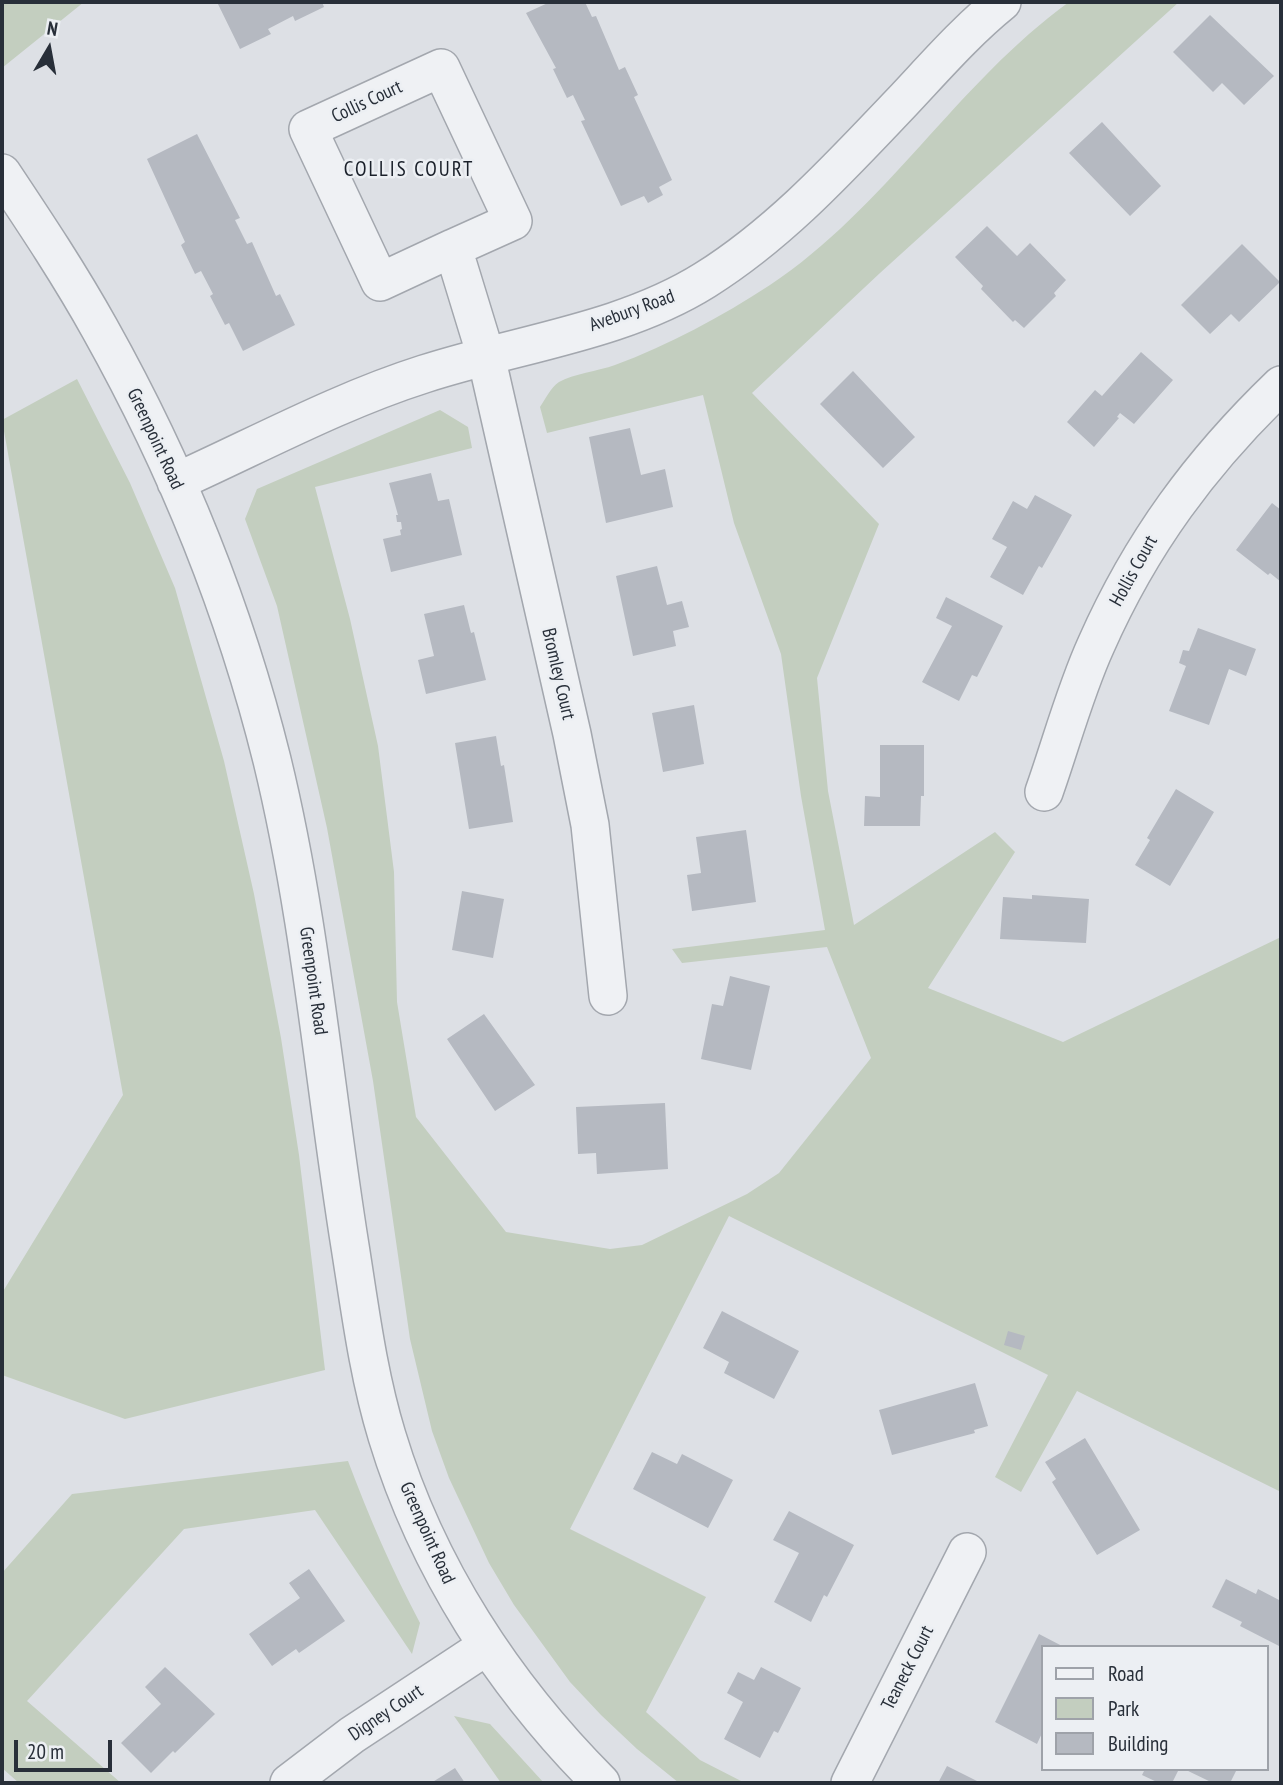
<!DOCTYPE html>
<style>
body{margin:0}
#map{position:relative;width:1283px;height:1785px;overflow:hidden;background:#dde0e5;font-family:"PT Sans Narrow",sans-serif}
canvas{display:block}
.frame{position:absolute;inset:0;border:4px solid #282f39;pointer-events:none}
.legend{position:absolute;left:1041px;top:1645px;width:228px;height:126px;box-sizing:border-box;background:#eceff3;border:2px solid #9ea2a9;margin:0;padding:9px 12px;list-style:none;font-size:21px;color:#282f39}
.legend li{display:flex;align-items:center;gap:14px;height:35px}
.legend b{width:35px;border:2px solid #9ea2a9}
.north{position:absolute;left:14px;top:14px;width:70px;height:70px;-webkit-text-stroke:5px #eceff3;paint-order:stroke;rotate:10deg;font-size:19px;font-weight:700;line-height:28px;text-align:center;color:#282f39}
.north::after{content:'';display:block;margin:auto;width:24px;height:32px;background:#282f39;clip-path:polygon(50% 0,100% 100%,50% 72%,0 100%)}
.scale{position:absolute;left:14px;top:1740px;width:98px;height:32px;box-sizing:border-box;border:4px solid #282f39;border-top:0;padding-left:9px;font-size:21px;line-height:24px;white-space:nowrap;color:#282f39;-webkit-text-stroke:5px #eceff3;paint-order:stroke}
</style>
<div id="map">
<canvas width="1283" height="1785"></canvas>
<div class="frame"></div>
<ul class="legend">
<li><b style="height:9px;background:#eff1f4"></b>Road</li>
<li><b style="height:19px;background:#c3cebf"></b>Park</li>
<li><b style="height:19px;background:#b5b9c1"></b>Building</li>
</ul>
<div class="north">N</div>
<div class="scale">20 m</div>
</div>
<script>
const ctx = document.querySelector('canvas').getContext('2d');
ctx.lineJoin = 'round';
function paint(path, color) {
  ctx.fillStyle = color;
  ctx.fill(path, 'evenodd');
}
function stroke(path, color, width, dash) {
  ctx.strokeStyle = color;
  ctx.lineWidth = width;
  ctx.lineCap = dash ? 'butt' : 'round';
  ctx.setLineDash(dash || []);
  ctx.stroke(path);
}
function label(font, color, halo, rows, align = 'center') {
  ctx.font = font + ' "PT Sans Narrow",sans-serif';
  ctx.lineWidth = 5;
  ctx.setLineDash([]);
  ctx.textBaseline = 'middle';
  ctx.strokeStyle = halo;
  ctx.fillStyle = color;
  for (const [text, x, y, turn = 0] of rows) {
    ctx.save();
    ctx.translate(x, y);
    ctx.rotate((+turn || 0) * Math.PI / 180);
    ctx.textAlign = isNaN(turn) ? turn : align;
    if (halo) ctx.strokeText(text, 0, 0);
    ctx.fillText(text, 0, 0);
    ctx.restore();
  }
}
const green = new Path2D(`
 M2,2H84L2,68Z
 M1069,2H1179L880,273L752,393L879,524L817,678L828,791L854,925L995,832L1015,852L928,988L1063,1042L1281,937V1492L1077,1391L1021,1492L995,1477L1048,1375L729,1216L570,1529L706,1597L646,1712L700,1760L745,1783H679L637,1749L601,1715L570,1682L514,1605L489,1563L449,1478L432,1431L410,1339L373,1081L327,828L277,606L245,519L257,489L440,410L468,427L472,448L315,487L350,619L378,746L394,872L397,1002L416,1117L506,1232L610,1249L642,1245L747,1194L779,1173L871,1058L827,947L682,963L672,949L825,930L801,796L781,654L734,523L703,395L547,433L540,407C545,400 551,387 559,382C573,374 598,371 615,365C669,345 721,317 770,285C885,209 957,83 1069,2Z
 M77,379L130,483L175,588L224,761L254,894L281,1038L299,1155L325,1370L125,1419L2,1375V1293L123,1095L2,420Z
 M348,1461C369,1517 392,1570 420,1623L412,1654L315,1510L184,1529L27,1701L121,1783H19L2,1768V1573L72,1494Z
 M454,1716L490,1724L544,1783H501Z`);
const building = new Path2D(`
 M217,2H322L324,7L295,21L293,16L268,29L271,34L240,49Z
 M550,2H585L592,17L596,16L619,70L625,67L638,95L634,97L672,180L659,187L663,195L648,203L644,196L621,206L581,121L585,120L573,95L567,98L553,69L556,68L526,13Z
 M1210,15L1274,76L1244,105L1222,83L1213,92L1173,52Z
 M1102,122L1161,186L1130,216L1069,153Z
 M197,134L240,218L235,220L247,244L252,242L276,296L280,294L295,325L243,351L229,323L225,325L210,296L213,294L201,271L195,274L181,245L185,242L147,159Z
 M987,226L1017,256L1030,243L1066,280L1054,293L1056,296L1024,328L1015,320L1013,322L981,289L983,286L955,257Z
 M1242,244L1280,282L1239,322L1231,314L1210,334L1181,305Z
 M1141,352L1173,380L1134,424L1120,413L1117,417L1119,418L1094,447L1067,422L1095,390L1102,396Z
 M853,371L915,437L883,468L820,404Z
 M630,428L641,475L665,469L673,507L606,523L589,437Z
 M431,473L438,501L449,499L462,555L391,572L383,539L401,535L400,530L402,529L401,522H397L396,515H398L389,483Z
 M1035,495L1072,515L1042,568L1039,566L1023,595L990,577L1007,547L992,539L1013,501L1027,509Z
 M1272,503L1281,510V582L1270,573L1268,575L1236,550Z
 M657,566L667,605L682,601L689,627L673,631L676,646L633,656L616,576Z
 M946,597L1003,626L977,677L972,675L959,701L922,682L952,626L936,618Z
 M464,605L471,633L474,632L486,680L426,694L418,660L434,656L424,614Z
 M1198,628L1256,649L1246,676L1229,669L1209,725L1169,711L1186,666L1179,663L1183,650L1189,651Z
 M694,705L704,764L663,772L652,713Z
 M496,736L501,766L504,765L513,822L469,829L455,743Z
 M880,745H924V796H921L920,826H864L865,796L880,797Z
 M1176,789L1214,812L1170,886L1135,865L1150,840L1147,838Z
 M746,830L756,902L692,911L687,875L701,873L696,837Z
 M462,891L504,899L493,958L452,950Z
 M1032,895L1089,899L1086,943L1000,939L1003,897L1032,899Z
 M730,976L770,986L751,1070L701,1059L712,1004L723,1006Z
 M484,1014L535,1085L495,1111L447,1039Z
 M665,1103L668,1169L597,1174L596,1153L578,1154L576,1107Z
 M722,1311L799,1351L774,1399L724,1373L729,1362L703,1348Z
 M1008,1331L1025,1336L1021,1350L1004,1345Z
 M975,1383L988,1426L974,1430L975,1433L892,1455L879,1410Z
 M1085,1438L1140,1530L1097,1555L1052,1482L1056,1479L1045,1462Z
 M652,1452L677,1464L682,1454L733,1480L708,1528L633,1489Z
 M789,1511L854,1545L827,1597L824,1595L811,1622L774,1602L799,1553L773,1540Z
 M309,1569L345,1621L299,1653L296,1649L272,1666L249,1634L300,1598L289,1583Z
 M1226,1579L1256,1594L1258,1589L1281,1601V1647L1240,1626L1242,1622L1212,1607Z
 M1039,1634L1064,1647H1043V1731L1037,1744L995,1722Z
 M165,1667L215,1714L175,1753L173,1751L151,1773L121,1743L161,1704L145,1687Z
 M761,1667L801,1688L778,1733L774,1731L760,1758L724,1739L743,1702L727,1693L738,1672L754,1680Z
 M947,1766L981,1783H938Z
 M455,1768L465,1783H431Z
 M1145,1769H1179L1172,1783H1159L1142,1775Z
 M1184,1769H1237L1230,1783H1213Z`);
const minor = new Path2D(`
 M2,173C36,224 70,275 100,329C175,463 235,611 272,760C311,920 324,1084 350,1246C360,1309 368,1374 387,1436C427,1568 504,1686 601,1783
 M453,248L380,282L308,129L441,68L513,221L453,248L486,356L572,734L590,825L608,996
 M176,482C258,445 339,401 424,374C516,344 622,332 705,280C780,233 840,167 901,103C934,68 965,32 1002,2
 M1044,792C1061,744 1075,691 1096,645C1141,543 1201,462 1281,385
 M289,1783L352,1735L487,1646
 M850,1783L967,1552`);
const streetNames = [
 ["Collis Court",367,102,-25],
 ["Avebury Road",632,311,-20],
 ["Greenpoint Road",155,439,65],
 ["Hollis Court",1134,571,-61],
 ["Bromley Court",558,674,77],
 ["Greenpoint Road",313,981,82],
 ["Greenpoint Road",427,1533,66],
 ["Teaneck Court",908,1668,-63],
 ["Digney Court",386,1713,-34]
];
const neighbourhoodNames = [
 ["COLLIS COURT",409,170]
];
paint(green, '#c3cebf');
paint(building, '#b5b9c1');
stroke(minor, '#a3a7ae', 40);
stroke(minor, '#eff1f4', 37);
label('19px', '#282f39', '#eceff3', streetNames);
ctx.letterSpacing = '2px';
label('21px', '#1a202a', '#eceff3', neighbourhoodNames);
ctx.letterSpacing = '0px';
</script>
